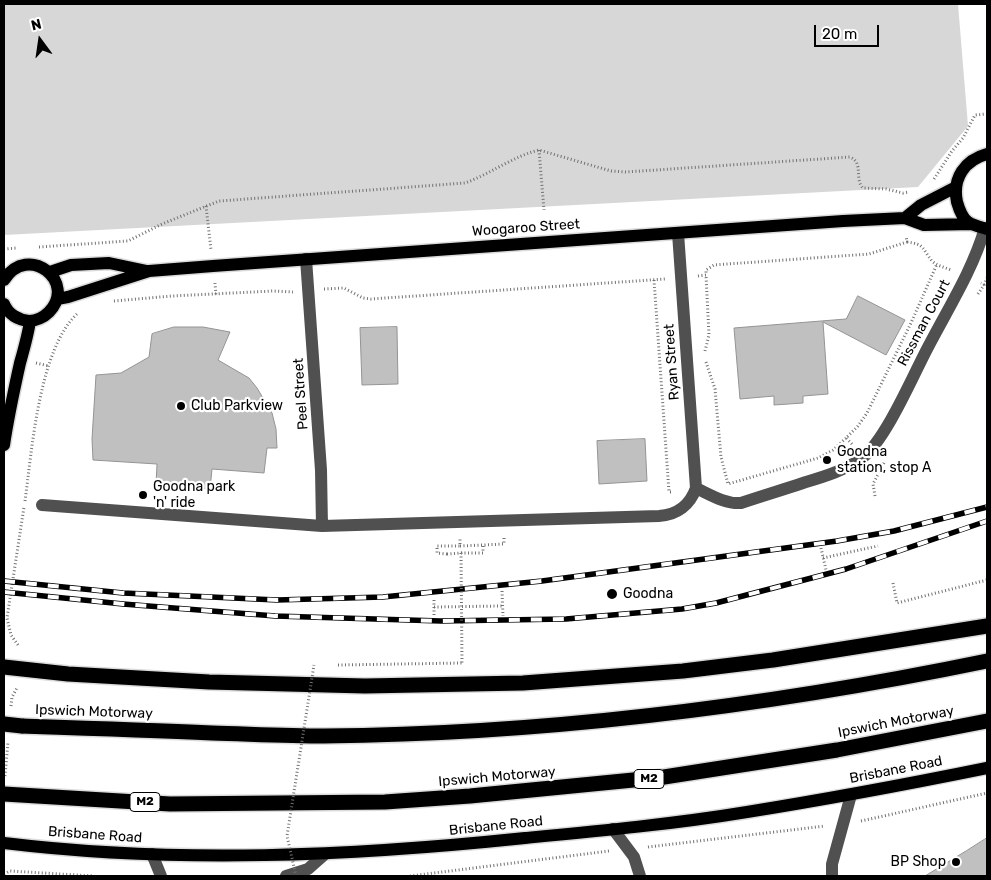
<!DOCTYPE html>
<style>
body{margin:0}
#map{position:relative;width:991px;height:880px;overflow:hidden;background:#fff;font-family:Rubik,sans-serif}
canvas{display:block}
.frame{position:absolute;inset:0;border:5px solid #000;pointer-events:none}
.north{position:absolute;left:15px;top:15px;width:50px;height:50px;-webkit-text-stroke:4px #fff;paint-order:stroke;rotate:346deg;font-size:14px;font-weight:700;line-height:20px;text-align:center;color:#000}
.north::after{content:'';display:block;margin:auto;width:18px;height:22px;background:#000;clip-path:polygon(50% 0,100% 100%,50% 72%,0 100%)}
.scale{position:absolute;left:814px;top:25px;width:65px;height:22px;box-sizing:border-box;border:2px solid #000;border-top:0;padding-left:6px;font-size:15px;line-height:18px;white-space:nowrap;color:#000;-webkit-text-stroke:4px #fff;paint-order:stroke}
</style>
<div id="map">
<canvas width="991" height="880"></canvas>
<div class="frame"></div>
<div class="north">N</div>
<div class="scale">20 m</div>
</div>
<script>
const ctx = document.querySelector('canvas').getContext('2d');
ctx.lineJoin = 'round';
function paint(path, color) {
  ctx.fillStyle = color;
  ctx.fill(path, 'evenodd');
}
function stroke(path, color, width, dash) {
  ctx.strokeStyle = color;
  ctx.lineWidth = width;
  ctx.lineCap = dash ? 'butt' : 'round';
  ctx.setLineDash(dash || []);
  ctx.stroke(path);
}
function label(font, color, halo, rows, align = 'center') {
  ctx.font = font + ' Rubik,sans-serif';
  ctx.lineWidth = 4.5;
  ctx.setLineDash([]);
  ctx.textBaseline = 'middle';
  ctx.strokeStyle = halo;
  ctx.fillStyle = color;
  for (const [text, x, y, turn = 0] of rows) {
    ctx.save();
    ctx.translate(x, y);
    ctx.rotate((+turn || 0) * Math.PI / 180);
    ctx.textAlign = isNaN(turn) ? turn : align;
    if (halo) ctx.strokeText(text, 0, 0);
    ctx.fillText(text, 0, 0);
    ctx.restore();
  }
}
const green = new Path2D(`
 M4,4H958L968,126L918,187L4,235Z`);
const building = new Path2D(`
 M858,296L905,320L886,355L823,322L828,394L803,396V403L774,405V396L740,399L734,328L846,319Z
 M174,327H203L230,332L218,360L249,378L257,388L272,413L276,429L277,448H267L264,473L212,469L210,489L156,485L157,464L93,460L92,439L96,375L121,373L149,357L152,334Z
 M397,327L398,384L362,385L360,328Z
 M645,439L647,481L599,484L597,441Z
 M987,838V876H925L966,851Z`);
const path = new Path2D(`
 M539,150L544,210
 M934,179L952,151L963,138L975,115L987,114
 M206,206L211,250
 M907,242C925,244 922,249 932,261C937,266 944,267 951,270
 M39,247L128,241L162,224L219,201L465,183C490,174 514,156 539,150L611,171L626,172L850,157C864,163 854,179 863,188L886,189L903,193L909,192
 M4,249L17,248
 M698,276L706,275V270L714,265L869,254L907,242L906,236
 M654,280L669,492H673
 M215,283L216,295
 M984,285L987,278
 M324,289L344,288L363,298L371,299L665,279
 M978,294L984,285L981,283
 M114,301L172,296L273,291L293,292
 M705,351L709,335L706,275
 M706,362L715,389L721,457L728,484L818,458L833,450L846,438
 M36,363L49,366
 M852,444L846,438L858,426L867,413L911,323L937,264
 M875,496L873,484L885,461
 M25,501C32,450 39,348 78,313
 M460,546L483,545
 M821,548L826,570
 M461,553H483V545L504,544V538
 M447,554L437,553V546H460V538
 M823,558L878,546
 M893,583L897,603L987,580
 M502,591L503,616
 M434,607L502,606
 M434,615V598
 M18,645L11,635L7,618L24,507
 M338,665L462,663
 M11,706L12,697L17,688
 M5,776L8,742
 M861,821L987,793
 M648,847L825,826
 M4,874L10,871L94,876
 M410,876L609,851`);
const minor = new Path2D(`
 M306,259L321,470L322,526
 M696,488C711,495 725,504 741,503C762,496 782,490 803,483C823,477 844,471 862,458C885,441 912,378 926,351C947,310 972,272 985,228
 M42,505L322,526L659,516C677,515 690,505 696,488L678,233
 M613,829L634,857L640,876
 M152,854L161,876
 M286,876L308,869L325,854
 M832,876V864L851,795`);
const major = new Path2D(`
 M987,154C965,160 952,178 957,202C959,209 962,218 968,222C974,226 981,227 987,229
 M905,218L921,205L956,187
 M50,272L71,265L109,263L147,271
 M4,280C28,242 78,282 49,312C44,317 36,321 29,321C18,320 8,314 4,304
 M57,299L68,297L149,271L213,266L843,221L905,218L924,225L972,224
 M4,445C8,418 14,390 20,363C24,349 28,335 30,321
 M4,843C177,864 352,856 525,838C599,831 674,824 747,812C828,799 908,784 987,768`);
const highway = new Path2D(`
 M4,667L68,674L209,682L365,686L523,683L683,671L773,660L987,626
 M22,726C85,728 149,730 212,733C249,734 287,736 324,736C547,734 769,706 987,661
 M4,794L170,804L385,802L470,796L664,777L837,750L987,721`);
const rail = new Path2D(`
 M4,581L123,593L277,600L383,597L542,581L837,541L894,531L987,507
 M4,592L123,604L275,616L441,621L566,619L682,609L716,603L846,569L987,521`);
const pathBridge = new Path2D(`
 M447,554L461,553L462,663
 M296,876L287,836L314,665`);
const highwayBridge = new Path2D(`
 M4,724L22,726`);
const markers = [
 [181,406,5,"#000"],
 [827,460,5,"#000"],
 [143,495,5,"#000"],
 [612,594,6,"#000"],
 [956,862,5,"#000"]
];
const shields = [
 [649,779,30],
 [145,802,30]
];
const shieldNames = [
 ["M2",649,779],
 ["M2",145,802]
];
const streetNames = [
 ["Woogaroo Street",526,228,-4],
 ["Rissman Court",924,323,-62],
 ["Ryan Street",672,362,-94],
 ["Peel Street",301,394,-94],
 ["Ipswich Motorway",94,712,2],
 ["Ipswich Motorway",896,722,-11],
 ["Brisbane Road",896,770,-11],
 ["Ipswich Motorway",497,777,-5],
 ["Brisbane Road",496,826,-6],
 ["Brisbane Road",95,835,4]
];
const poiNames = [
 ["Club Parkview",191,406],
 ["Goodna",837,452],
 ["station, stop A",837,468],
 ["Goodna park",153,487],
 ["'n' ride",153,503],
 ["Goodna",623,594],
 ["BP Shop",946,862,"right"]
];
paint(green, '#d7d7d7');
paint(building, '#c0c0c0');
stroke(building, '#949494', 1);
stroke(major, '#dbdbdb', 15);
stroke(highway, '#dbdbdb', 18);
stroke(path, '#727272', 3, [1, 2.5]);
stroke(minor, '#505050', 12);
stroke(major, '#000', 12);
stroke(highway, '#000', 15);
stroke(rail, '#000', 5.5);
stroke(rail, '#fff', 4, [11]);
stroke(highwayBridge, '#dbdbdb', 18, []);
stroke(pathBridge, '#727272', 3, [1, 2.5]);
stroke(highwayBridge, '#000', 15);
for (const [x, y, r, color] of markers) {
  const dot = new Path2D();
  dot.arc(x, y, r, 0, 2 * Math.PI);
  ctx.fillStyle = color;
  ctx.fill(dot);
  stroke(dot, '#fff', 2);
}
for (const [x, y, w] of shields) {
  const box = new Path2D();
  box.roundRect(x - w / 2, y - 9.5, w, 19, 4);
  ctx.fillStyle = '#fff';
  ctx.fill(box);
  stroke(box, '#000', 1);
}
label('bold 12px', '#000', null, shieldNames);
label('14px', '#000', '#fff', streetNames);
label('14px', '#000', '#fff', poiNames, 'left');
</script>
